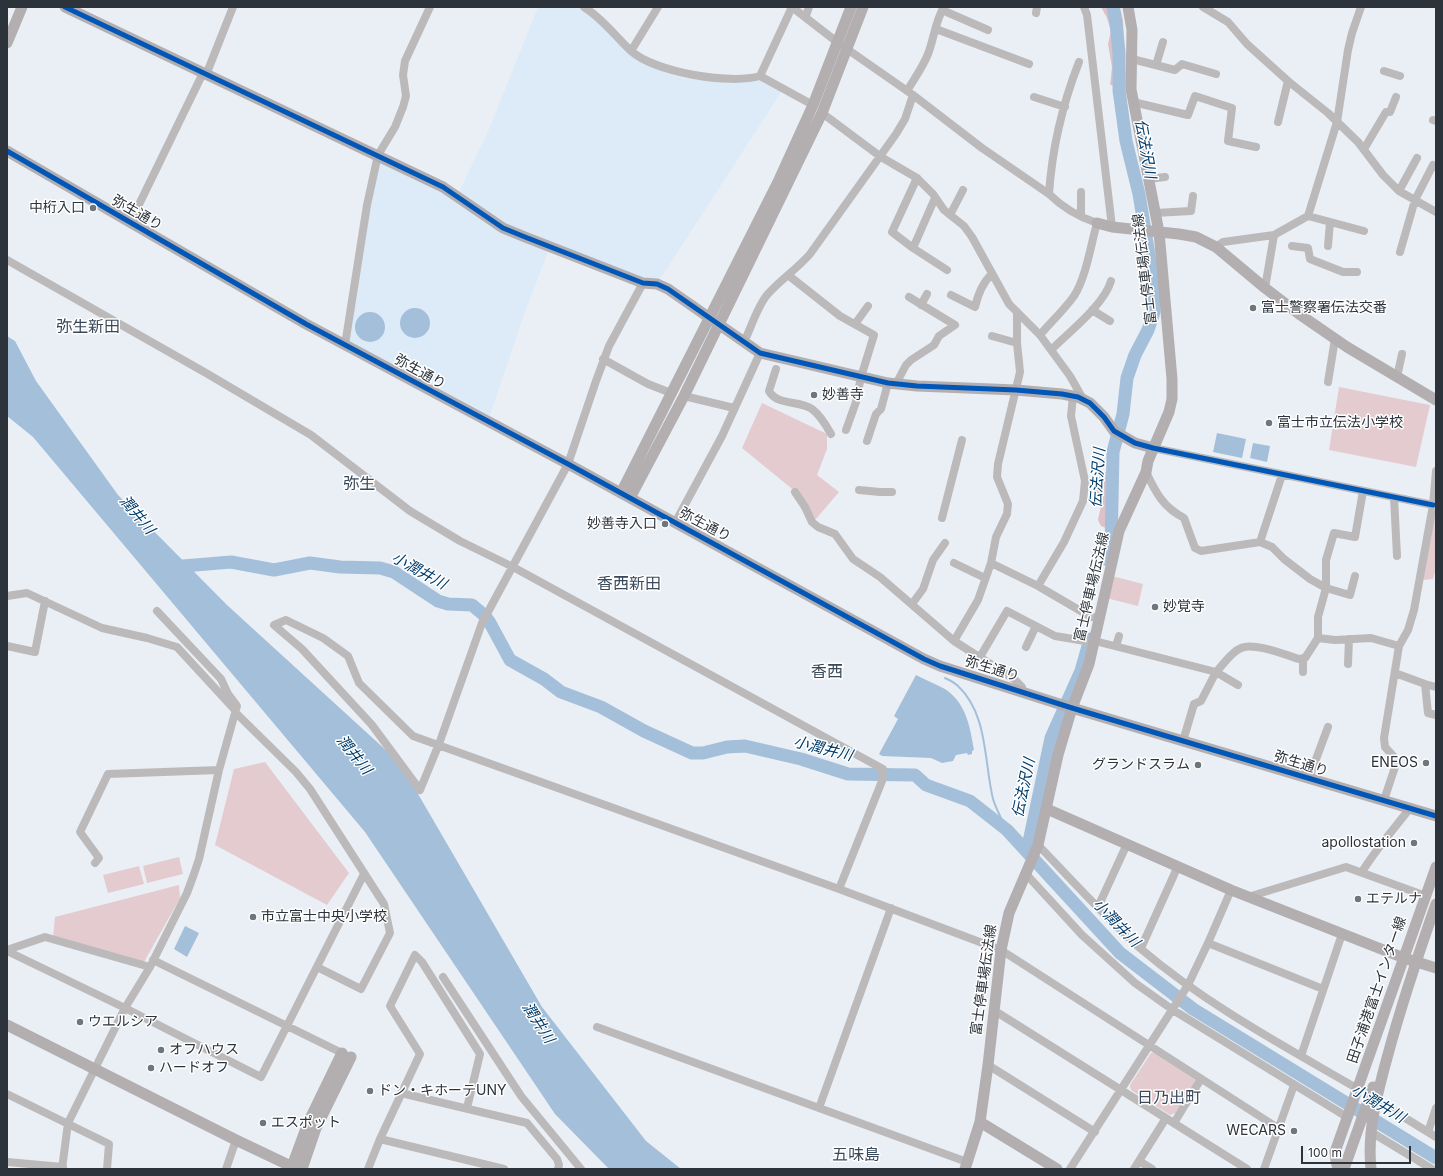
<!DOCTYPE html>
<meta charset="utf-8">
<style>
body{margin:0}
#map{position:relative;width:1443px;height:1176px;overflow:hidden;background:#e9eff5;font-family:Inter,sans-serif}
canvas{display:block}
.frame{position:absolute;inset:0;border:8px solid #2c333b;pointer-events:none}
.scale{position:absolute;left:1301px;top:1146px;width:110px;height:18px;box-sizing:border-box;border:2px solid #2c333b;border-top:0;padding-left:5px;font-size:12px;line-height:14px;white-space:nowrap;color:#2c333b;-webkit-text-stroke:3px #fff;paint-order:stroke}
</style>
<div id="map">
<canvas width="1443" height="1176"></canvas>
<div class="frame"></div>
<div class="scale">100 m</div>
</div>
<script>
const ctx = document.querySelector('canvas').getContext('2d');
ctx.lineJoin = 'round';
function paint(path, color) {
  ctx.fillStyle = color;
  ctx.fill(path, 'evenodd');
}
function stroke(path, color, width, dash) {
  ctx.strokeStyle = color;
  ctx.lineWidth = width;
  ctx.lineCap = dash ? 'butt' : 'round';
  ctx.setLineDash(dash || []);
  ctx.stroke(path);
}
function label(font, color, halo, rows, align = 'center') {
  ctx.font = font + ' Inter,"Noto Sans JP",sans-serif';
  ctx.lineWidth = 3;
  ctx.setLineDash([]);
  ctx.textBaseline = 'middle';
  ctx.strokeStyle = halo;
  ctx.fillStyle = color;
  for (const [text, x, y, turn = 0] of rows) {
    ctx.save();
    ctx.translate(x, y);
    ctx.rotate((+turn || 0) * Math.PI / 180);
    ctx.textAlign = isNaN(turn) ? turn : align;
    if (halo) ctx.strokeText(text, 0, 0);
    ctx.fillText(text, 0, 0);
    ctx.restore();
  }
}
const built = new Path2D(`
 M538,7H581L637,59L688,74L760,76L784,88L657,284L550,247L526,309L490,415L348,342L378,155L459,192L489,129Z`);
const green = new Path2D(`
 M1339,387L1430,405L1416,467L1329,450Z
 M762,403L827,434V449L817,475L839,492L815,520L791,488L742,448Z
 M1436,506V569L1433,579L1423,580Z
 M1112,576L1143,584L1138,606L1106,598Z
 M265,762L349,873L327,905L215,845L234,769Z
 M179,857L183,874L147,883L143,866Z
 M139,866L144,884L108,893L103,875Z
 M179,885L180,898L144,962L53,938L55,917Z
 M1155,1052L1195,1078L1196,1082L1176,1113L1170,1115L1131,1090L1130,1085L1151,1053Z`);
const forest = new Path2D(`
 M1101,7H1120L1123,20L1126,86L1110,85L1112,67L1108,44L1111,31L1107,18Z
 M1105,472L1115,478L1117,510L1111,530L1101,526L1098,520L1101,506C1088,493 1091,482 1105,472Z`);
const water = new Path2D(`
 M400 323a15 15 0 1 1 30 0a15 15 0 1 1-30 0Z
 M355 327a15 15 0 1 1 30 0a15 15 0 1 1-30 0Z
 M7,336L15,341L36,381L118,495L227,605L400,763L542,1007L646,1141L681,1169H609L555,1114L365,832L33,437L7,416Z
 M1217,433L1246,439L1242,458L1213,452Z
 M1253,443L1270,446L1267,462L1250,458Z
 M916,675C925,680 936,684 945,689C966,703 970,726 974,750L972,751V754L968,755L967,753L956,755L953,761L942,763L931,758L882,756L879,754L898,719L894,716Z
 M185,926L199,933L187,957L174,949Z`);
const stream = new Path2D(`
 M945,678C949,680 954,682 958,686C988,714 984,762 993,799C996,809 1002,820 1007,830`);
const river = new Path2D(`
 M1108,560L1111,549L1113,452L1123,414L1127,378L1135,355L1148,330L1154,312V285L1139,194L1126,141L1119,90V53L1116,23L1113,7
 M171,567L231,562L274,570L310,563L340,567L380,568L394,572L438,601L448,604L472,605L484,615L490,623L510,660L544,679L561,692L601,707L644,731L692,753H703L727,747L745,746L801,759L848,774L915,775L926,785L970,801L1007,830L1120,953L1193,1009L1436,1158
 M1027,851L1051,738L1081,671L1090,639`);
const street = new Path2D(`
 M584,7C603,19 615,36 631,51C655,72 729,85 760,76L813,105
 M792,7L837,42L913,95L982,148L1049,194C1062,207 1079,217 1097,223C1091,244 1086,278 1074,296C1064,310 1051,322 1040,335
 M1084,7L1087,15L1112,227
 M1203,7L1228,22L1247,44L1288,81L1328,113L1358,142L1383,175L1399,191L1436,212
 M942,10L988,30
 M1036,13L1037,7
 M806,16L809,7
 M936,29L1029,64
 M631,51L658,7
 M1132,59L1175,70L1182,64L1216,74
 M1156,65L1163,42
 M1384,71L1400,76
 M206,75L233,7
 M760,76L792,7
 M907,91C914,79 923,67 928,54C934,39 935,21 944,7
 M1034,97L1065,107
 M1133,102L1188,115L1195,96L1232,108L1228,141L1256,147
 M822,113L881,157L917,178L933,194L944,210L964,226L972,237L1009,304L1040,335L1070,376L1083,399
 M1433,120L1436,121
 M1278,122L1288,81
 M1364,149L1386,112H1390L1396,97
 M917,178L892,232L913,248L947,270
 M1148,179L1165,177
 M1399,191L1417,158
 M1081,192V216
 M1049,194C1052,149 1063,103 1079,62
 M1155,213L1191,211L1193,196
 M950,215L963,190
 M1308,216L1364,231
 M130,223L203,73
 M1292,246L1308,248L1310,259L1343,272H1357
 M1328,246L1330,222
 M1216,247L1223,242L1274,235L1308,216L1337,122L1348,50L1352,33L1361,7
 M913,248L935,198
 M1400,252L1415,200L1433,165L1436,167
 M7,260L206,373L311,435L410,511L460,541L513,567L883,769L882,781L839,889
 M788,275L840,316L874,335L861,377L856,402L846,430
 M1265,288L1274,235
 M951,295L975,307C978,294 982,283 992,274
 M921,305L927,294
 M1092,310L1110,321
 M855,324L868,306
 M992,336L1017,343
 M744,342C751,328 757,307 767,295C780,280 797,269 810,254L896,134L905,119L913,95
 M345,345L367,205L378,155L395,127L403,107L406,96L403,75L405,61L430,7
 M1051,350C1069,332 1104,305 1111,281
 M603,359L648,384L671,393
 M776,369L769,391C777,406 800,400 812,409C820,415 826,425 831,434
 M1397,377L1402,354
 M1328,382L1335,339
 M896,384L906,365L911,360L934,345L939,336L955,325L909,297
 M684,396L734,408
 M867,441L876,414L881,409L888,383
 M1153,448L1433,505
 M1146,472C1156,493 1163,507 1184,518L1195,548L1201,551L1260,542L1272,547L1284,559L1310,579L1326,588L1318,617V638L1335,640L1371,638L1399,646
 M859,490L880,492H892
 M795,492L805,507L812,522L818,527L835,534L853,559L880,577L954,641L1014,679L1022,687L1023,692
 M1394,497L1397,556
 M942,518L962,440
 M675,523L722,436L760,353
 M1260,542L1282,475
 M954,563L985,578
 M991,563L1038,586L1091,617L1099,618
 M1355,576L1350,595L1326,588V560L1334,533L1355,537L1363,491
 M1038,586L1064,542L1083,501L1085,481L1071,416L1073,396
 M7,596L27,593L102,628L147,638L177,647L235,710
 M912,604L923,589L933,560L945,543
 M954,641L978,600L991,563L996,537L1007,514L1008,504L997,477L998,464L1020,372L1017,343V312
 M7,646L35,652L45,601
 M1116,646L1119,636
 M1026,647L1036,626
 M980,657L1007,611L1055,636L1085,641H1095L1216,672C1223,665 1231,652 1241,648C1254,642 1286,655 1299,659L1305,658L1318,638
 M1303,658V672
 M1348,664L1349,639
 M1395,673L1425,684L1428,713L1436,715
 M1425,684L1436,687
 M236,713L296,772L310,789L384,904L390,933L361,989L317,967
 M1183,741L1194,704L1201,701L1216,672L1238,685
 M1309,778L1328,727
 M420,790L372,725L302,649L274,625L286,620L323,638L348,656L359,683L413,736L839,889L1001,950L1278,1128
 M420,790L439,744L482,623L568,464L596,381L609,346L643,283
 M1384,800L1396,764L1395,758L1385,747L1384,738L1399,646L1408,630L1414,610L1433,505L1436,471
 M1038,845C1072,880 1105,917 1141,949C1207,1005 1284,1046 1358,1089
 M95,863L99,858L80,832L108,774L219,770
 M1362,872C1376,849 1394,829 1410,808
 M1026,874L1082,935L1135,983L1173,1010L1347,1117
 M1248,897L1346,867L1426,896
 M1098,907L1127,844
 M1208,943L1323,989
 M1141,948L1178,866
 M7,950L45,937L150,967
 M7,951L125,1008L261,1077L364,874
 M153,960L346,1055
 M443,977L521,1096L581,1169
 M995,1011L1247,1169
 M597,1027L967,1162
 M1301,1056L1342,934
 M988,1065L1095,1132
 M401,1093L527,1123L557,1159L559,1165L558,1169
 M7,1094L109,1144L107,1169
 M1376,1100L1436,1137
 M819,1108L891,908
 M1174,1123L1201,1079
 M1371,1132L1432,1169
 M1428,1132L1436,1108
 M380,1139L504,1169
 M1139,1161L1152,1169
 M7,1162L63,1167
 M62,1169L68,1123L125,1008L150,967L187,893L194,874L199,859L219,770L237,706L228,694L221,679L157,611
 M226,1169L236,1140
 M368,1169L380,1139L420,1054L390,1006L415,955L422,962L480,1054L467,1108
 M1070,1169L1188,985L1208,943L1231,890
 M1134,1169L1166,1118
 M1264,1169L1294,1085`);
const secondary = new Path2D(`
 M65,7L443,187L503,228L525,237L643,283L657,284L668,289L760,353L888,383L917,386L1016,390L1062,394L1078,397L1090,403L1104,417L1114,431L1135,443L1153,448
 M7,43L22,7
 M7,151L306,324L568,464L924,659L940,666L1072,708L1436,816
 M1097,223L1112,227L1179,234L1196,237L1216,247L1265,288L1299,314L1347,347L1436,400
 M621,493L778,182L813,105L851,7
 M630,498L684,396L822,113L863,7
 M1047,809L1231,890L1404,958L1436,968
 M7,1025L236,1140L297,1169
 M980,1122L1057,1169
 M291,1169L308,1123L342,1053
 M302,1169L316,1128L351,1057
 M965,1169L980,1122L988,1065L1001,950L1009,913L1038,845L1058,755L1072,708L1089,664L1119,531L1146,472L1148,461L1169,412L1172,399V379L1159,232L1131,89L1132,30L1128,7
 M1338,1169L1336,1161L1335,1152L1436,867
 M1344,1169L1373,1087
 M1371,1169C1367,1131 1377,1095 1387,1058C1401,1006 1418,955 1436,904`);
const cycleway = new Path2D(`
 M65,7L443,187L503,228L525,237L643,283L657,284L668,289L760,353L888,383L917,386L1016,390L1062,394L1078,397L1090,403L1104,417L1114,431L1135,443L1153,448L1433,505
 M7,151L306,324L568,464L924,659L940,666L1072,708L1436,816`);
const markers = [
 [93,208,4,"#6e757c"],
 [1253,308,4,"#6e757c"],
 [814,395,4,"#6e757c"],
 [1269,423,4,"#6e757c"],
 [665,524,4,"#6e757c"],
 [1155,607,4,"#6e757c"],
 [1426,763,4,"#6e757c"],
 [1198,765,4,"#6e757c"],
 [1414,843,4,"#6e757c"],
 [1358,899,4,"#6e757c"],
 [253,917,4,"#6e757c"],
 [80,1022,4,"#6e757c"],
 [161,1050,4,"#6e757c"],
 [151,1068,4,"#6e757c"],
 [370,1091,4,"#6e757c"],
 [263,1123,4,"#6e757c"],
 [1294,1131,4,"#6e757c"]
];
const poiNames = [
 ["中桁入口",85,208,"right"],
 ["富士警察署伝法交番",1261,308],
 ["妙善寺",822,395],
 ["富士市立伝法小学校",1277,423],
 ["妙善寺入口",657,524,"right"],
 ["妙覚寺",1163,607],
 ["ENEOS",1418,763,"right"],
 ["グランドスラム",1190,765,"right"],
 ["apollostation",1406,843,"right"],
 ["エテルナ",1366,899],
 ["市立富士中央小学校",261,917],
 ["ウエルシア",88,1022],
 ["オフハウス",169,1050],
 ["ハードオフ",159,1068],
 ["ドン・キホーテUNY",378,1091],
 ["エスポット",271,1123],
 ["WECARS",1286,1131,"right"]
];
const streetNames = [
 ["弥生通り",137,213,30],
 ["富士停車場伝法線",1145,269,-97],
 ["弥生通り",420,372,29],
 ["弥生通り",705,525,28],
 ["富士停車場伝法線",1092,587,-77],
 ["弥生通り",992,669,17],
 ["弥生通り",1301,764,17],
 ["富士停車場伝法線",984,980,-82],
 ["田子浦港富士インター線",1377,990,-71]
];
const waterNames = [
 ["伝法沢川",1145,149,80],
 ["伝法沢川",1098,478,-86],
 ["潤井川",137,515,50],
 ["小潤井川",419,571,29],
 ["小潤井川",823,749,14],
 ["潤井川",354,755,51],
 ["伝法沢川",1024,788,-78],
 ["小潤井川",1116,923,46],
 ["潤井川",538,1023,57],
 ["小潤井川",1378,1104,31]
];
const quarterNames = [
 ["弥生新田",88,327],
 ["弥生",359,484],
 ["香西新田",629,584],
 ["香西",827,672],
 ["日乃出町",1169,1098],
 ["五味島",856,1155]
];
paint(built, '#ddebf9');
paint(green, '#e4cbd0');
paint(forest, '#dcc1c6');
paint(water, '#a4bfda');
stroke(stream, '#a4bfda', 2);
stroke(river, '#a4bfda', 13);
stroke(street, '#bcb9ba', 8);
stroke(secondary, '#b3aeb0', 11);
stroke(cycleway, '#0057b8', 5);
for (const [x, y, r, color] of markers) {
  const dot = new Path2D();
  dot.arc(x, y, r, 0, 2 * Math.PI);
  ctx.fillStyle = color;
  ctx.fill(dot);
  stroke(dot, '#fff', 1.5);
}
label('14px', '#2c333b', '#fff', poiNames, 'left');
label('14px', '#2c333b', '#fff', streetNames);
label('italic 15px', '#013c6a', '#fff', waterNames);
label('16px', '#39495a', '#fff', quarterNames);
</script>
